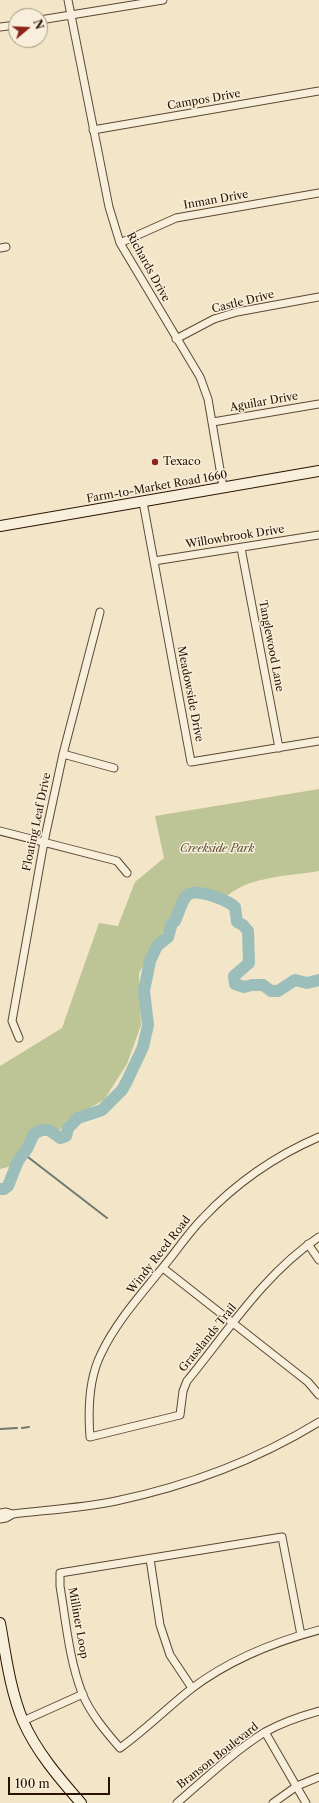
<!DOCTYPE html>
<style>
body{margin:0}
#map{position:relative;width:319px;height:1803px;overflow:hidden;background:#f3e6c8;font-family:"Libre Caslon Text",serif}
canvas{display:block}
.north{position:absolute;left:8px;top:8px;width:40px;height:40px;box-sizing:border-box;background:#f7efdb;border:1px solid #a59783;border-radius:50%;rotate:71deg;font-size:11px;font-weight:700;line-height:16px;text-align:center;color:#2b1200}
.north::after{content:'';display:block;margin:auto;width:14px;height:18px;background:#8f2418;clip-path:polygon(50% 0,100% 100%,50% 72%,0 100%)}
.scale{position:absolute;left:8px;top:1777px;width:102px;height:18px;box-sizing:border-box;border:2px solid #2b1200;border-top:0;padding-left:5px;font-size:12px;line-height:14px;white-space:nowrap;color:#2b1200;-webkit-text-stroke:3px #f7efdb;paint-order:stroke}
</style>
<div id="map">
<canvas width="319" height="1803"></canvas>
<div class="north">N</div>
<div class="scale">100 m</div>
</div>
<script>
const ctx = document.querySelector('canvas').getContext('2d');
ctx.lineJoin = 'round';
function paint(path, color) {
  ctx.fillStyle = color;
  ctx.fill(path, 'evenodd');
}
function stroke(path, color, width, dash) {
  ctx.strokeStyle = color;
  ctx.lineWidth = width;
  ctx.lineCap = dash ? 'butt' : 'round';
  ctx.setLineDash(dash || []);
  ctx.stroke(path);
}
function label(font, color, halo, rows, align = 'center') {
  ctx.font = font + ' "Libre Caslon Text",serif';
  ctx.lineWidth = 3;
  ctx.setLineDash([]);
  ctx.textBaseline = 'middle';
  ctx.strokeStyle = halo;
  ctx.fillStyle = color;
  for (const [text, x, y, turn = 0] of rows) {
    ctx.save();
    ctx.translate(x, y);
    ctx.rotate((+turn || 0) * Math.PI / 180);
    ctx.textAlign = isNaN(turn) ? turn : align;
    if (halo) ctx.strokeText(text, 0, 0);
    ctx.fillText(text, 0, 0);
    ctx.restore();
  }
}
const green = new Path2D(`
 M319,789V871C290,876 250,876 227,896L189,888L139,973L141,1025L127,1064L104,1100L66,1121L60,1130L41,1125L29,1133L24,1146L12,1166L0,1169V1066L62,1028L99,923L118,926L135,882L164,858L155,816Z`);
const stream = new Path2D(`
 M24,1154L107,1218
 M22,1428L29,1427
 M0,1429L17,1428`);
const river = new Path2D(`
 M0,1189H4L8,1186L18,1161L27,1149L34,1134L41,1130H49L60,1138L66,1136L68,1128L78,1118L102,1110L122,1090L127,1081L143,1047L148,1025L144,991L150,961L157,946L168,937L172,923L175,921C186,896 182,887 213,896C221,899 228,901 235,907L237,922L243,925L248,931L249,963L234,976L235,984L244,987L252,985H263L271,991H278L295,980L307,983L319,980`);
const street = new Path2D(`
 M68,0L109,207L120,243L200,377L208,399L223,487
 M40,20L163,0
 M0,27L16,25
 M93,130L319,91
 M120,243L176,218L319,193
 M0,248L6,247
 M176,339L214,319L237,312L319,297
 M213,422L319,404
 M143,502L191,762L319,741
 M241,548L279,748
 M154,561L319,535
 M63,754L114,768
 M0,831L117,861L127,873
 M19,1038L12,1021L44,842L63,754L100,612
 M319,1137C275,1156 236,1183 203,1218C187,1234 174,1255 159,1272C138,1298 115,1324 101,1354C89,1378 88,1411 90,1437L180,1415L183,1391L187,1381C228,1331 265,1273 319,1237
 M308,1244L319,1260
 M163,1268L308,1382L319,1395
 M0,1513L6,1512L13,1514C47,1510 82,1508 116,1501C187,1486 257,1460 319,1422
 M0,1519L6,1518L13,1514
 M150,1559L160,1625L170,1655L192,1688
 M301,1635L282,1537L60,1573V1586C66,1622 69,1659 82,1693C90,1713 106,1732 120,1748C145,1730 167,1708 191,1689C229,1660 274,1642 319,1630
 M23,1721L83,1694
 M265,1732L306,1803
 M177,1803C205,1779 233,1752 265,1732C281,1723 301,1716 319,1711
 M273,1803L297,1786L319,1777`);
const secondary = new Path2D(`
 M0,526L319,471
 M0,1623C6,1656 10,1690 23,1721C36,1751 59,1778 81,1803`);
const markers = [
 [155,462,4,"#8f2418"]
];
const streetNames = [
 ["Campos Drive",204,100,-10],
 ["Inman Drive",216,200,-10],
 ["Richards Drive",148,267,61],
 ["Castle Drive",243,302,-14],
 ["Aguilar Drive",264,402,-10],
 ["Farm-to-Market Road 1660",157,487,-10],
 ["Willowbrook Drive",235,537,-9],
 ["Tanglewood Lane",271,646,79],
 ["Meadowside Drive",190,694,79],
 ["Floating Leaf Drive",37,822,-78],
 ["Windy Reed Road",159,1255,-52],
 ["Grasslands Trail",208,1338,-51],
 ["Milliner Loop",78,1623,80],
 ["Branson Boulevard",218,1756,-38]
];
const poiNames = [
 ["Texaco",163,462]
];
const parkNames = [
 ["Creekside Park",217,849]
];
paint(green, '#bdc495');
stroke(stream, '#6f7970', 2);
stroke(river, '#9cbeba', 12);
stroke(street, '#5d4732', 9);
stroke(secondary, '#2b1200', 12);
stroke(street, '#f7efdb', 7);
stroke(secondary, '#f7efdb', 10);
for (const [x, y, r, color] of markers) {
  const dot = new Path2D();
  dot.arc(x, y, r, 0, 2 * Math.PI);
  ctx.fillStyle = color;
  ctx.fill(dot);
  stroke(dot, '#f7efdb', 1.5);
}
label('11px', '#2b1200', '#f7efdb', streetNames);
label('11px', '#2b1200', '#f7efdb', poiNames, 'left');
label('italic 11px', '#5e5034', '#f7efdb', parkNames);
</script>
